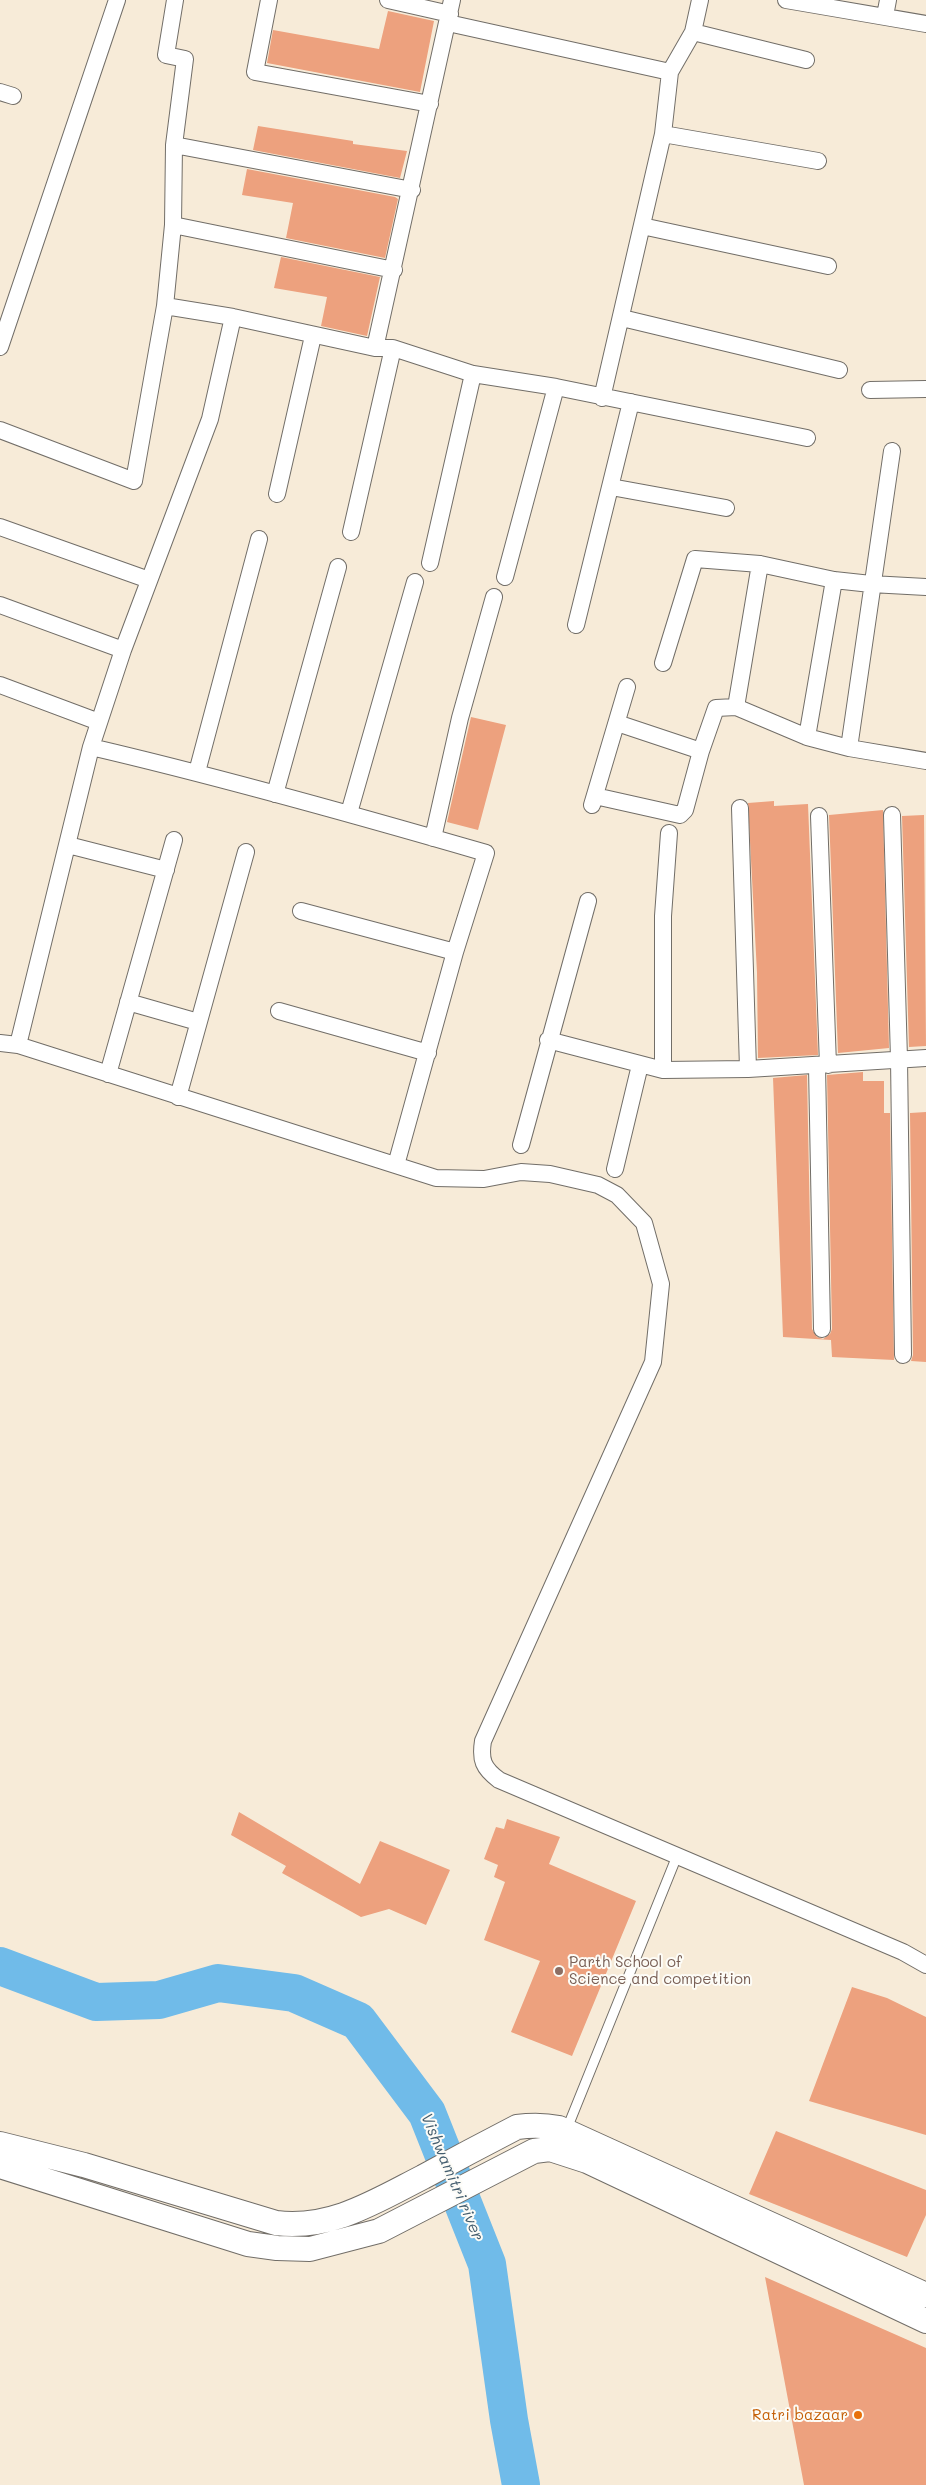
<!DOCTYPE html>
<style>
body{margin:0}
canvas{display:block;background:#f7ebd8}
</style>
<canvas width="926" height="2485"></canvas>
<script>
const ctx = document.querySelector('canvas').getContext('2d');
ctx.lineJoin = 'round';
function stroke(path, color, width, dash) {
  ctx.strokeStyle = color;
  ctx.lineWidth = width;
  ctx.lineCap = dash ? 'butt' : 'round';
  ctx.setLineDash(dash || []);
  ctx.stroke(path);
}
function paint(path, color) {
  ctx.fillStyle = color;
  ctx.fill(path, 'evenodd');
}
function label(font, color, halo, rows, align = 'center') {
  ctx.font = font + ' Mali,sans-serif';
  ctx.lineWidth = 4;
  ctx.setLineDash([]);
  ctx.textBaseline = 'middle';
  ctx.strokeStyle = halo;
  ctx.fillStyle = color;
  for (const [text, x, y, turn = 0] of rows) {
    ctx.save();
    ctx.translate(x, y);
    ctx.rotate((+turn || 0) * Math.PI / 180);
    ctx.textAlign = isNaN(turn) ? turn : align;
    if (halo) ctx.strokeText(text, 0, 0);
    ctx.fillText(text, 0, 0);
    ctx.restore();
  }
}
const river = new Path2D(`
 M0,1966L96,2002L159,2000L218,1983L294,1993L358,2021L427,2113L487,2264L509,2420L521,2485`);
const building = new Path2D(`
 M388,11L434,21L420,92L267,63L273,30L379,49Z
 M258,126L353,141V144L407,151L400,178L253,150Z
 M247,169L395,197L398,199L385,258L286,238L293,203L242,195Z
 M281,257L380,277L367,336L321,326L327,297L274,288Z
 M471,717L506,725L478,830L447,822Z
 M774,801V806L808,804L818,1055L758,1058L757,973L748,803Z
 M883,810L889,1048L838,1053L829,815Z
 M924,815L926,1046L909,1047L902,816Z
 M863,1072V1081H884V1113H890L894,1360L832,1357L831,1340L783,1337L773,1078L807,1075L812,1329L817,1337L823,1339L830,1334L832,1329L827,1075Z
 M926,1112V1362L911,1361L913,1355L910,1113Z
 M239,1812L360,1884L380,1841L450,1870L426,1925L389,1909L361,1917L282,1873L286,1866L231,1835Z
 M507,1819L560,1837L549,1864L636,1901L572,2056L511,2032L540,1961L484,1940L505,1882L494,1877L498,1865L484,1859L496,1827L504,1829Z
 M852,1987L887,1998L926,2017V2135L809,2101Z
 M776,2131L926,2190V2215L907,2257L749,2194Z
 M765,2277L926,2348V2485H804Z`);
const lane = new Path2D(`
 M566,2131L677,1856`);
const street = new Path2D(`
 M269,0L255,72L430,104
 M388,0L450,14
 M786,0L926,24
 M885,16L888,0
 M448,23L670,72
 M693,32L806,60
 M0,92L13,96
 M663,134L818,161
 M174,145L412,190
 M173,225L394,270
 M642,226L828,266
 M165,306L233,317L375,348H393L473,374L556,387L807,438
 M622,318L839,370
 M0,347L117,0
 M375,348L452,0
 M870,390L926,389
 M602,398L663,134L670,72L693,32L700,0
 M0,430L134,481L165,306L173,225L174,145L185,59L166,55L175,0
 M611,487L726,508
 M277,494L313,336
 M0,527L149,580
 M351,532L393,348
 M430,563L473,374
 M505,577L556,387
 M0,605L123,650
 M576,625L631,402
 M663,663L695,559L760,564L834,580L871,584L926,587
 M0,685L99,722
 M736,707L760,564
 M617,723L701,751L716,708L736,707L807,737L849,748L926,761
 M807,737L834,580
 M91,747C224,778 355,815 486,853L455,952L396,1165
 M849,748L892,451
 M197,772L259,539
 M275,794L338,567
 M595,796L680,815L685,810L701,751
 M592,805L627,687
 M740,808L748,1069
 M349,813L415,582
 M892,815L899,1059L903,1355
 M819,816L828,1065
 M433,838L460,718L494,597
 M68,845L166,870
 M301,911L455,952
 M128,1002L198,1022
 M279,1011L428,1053
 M548,1040L663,1070L748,1069L926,1058
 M0,1043L18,1045L436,1178L484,1179L521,1172L550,1174L598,1185L617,1195L644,1223L661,1284L653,1362L483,1741C480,1760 483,1768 499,1780L903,1952L926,1965
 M18,1045L91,747L123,650L210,419L233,317
 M817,1066L822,1329
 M663,1070V916L669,833
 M108,1074L174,840
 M178,1097L246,852
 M521,1145L588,901
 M615,1169L640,1065`);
const secondary = new Path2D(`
 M0,2144L84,2165L276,2223C331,2230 376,2201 423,2177C454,2160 486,2143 517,2127C532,2125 544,2125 559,2128L926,2295
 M0,2166L248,2244L277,2248L310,2249L379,2231L534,2151L550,2149L587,2161L926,2321`);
const markers = [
 [559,1971,5,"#8d6e63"],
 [858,2415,5,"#e8710a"]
];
const educationNames = [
 ["Parth School of",569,1962],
 ["Science and competition",569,1979]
];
const foodNames = [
 ["Ratri bazaar",848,2415]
];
const waterNames = [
 ["Vishwamitri river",452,2177,67]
];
stroke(river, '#70bbe9', 38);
paint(building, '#eda17e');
stroke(lane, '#726e68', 11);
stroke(street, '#726e68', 18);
stroke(secondary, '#726e68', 26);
stroke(lane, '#fff', 9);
stroke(street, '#fff', 16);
stroke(secondary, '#fff', 24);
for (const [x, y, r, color] of markers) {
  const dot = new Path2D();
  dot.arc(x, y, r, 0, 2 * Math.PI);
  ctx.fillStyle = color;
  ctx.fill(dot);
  stroke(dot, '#fdfcf7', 2);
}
label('15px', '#785e54', '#fdfcf7', educationNames, 'left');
label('15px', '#c56008', '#fdfcf7', foodNames, 'right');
label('italic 16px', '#435d6e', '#fdfcf7', waterNames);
</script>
